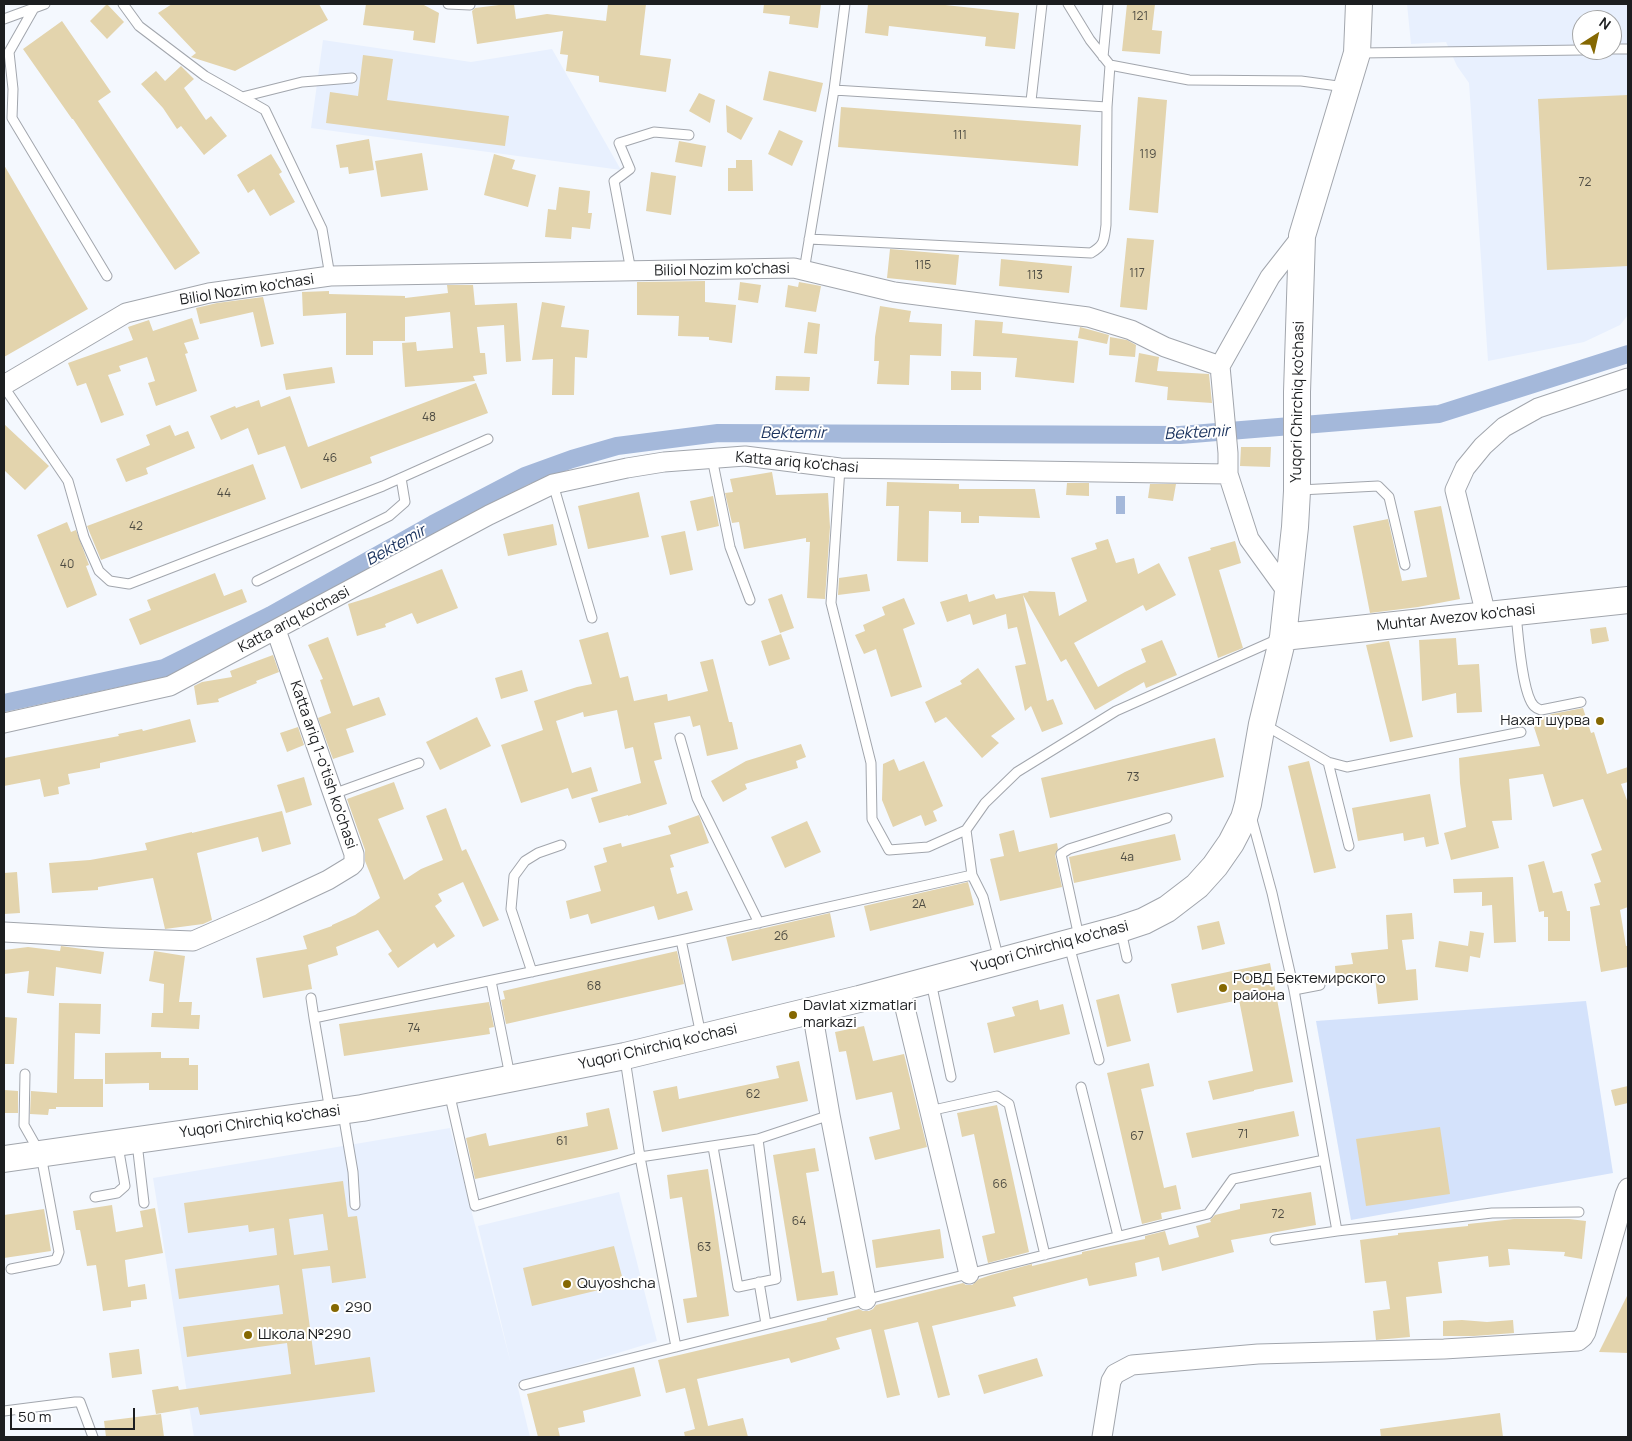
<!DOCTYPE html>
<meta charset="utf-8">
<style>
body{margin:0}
#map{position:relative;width:1632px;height:1441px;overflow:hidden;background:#f4f8fe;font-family:Manrope,sans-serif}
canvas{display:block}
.frame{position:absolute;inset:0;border:5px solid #1c1e20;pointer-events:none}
.north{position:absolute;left:1572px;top:10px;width:50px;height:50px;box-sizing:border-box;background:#fff;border:1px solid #a4a5a6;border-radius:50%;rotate:35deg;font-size:14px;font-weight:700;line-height:20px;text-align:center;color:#1c1e20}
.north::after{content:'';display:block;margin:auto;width:18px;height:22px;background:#856802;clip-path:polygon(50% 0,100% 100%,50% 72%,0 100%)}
.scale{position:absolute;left:10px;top:1408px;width:125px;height:22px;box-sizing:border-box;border:2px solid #1c1e20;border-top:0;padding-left:6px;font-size:15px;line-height:18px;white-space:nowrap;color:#1c1e20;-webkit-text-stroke:4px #fff;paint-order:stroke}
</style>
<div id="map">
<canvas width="1632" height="1441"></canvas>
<div class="frame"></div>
<div class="north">N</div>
<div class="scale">50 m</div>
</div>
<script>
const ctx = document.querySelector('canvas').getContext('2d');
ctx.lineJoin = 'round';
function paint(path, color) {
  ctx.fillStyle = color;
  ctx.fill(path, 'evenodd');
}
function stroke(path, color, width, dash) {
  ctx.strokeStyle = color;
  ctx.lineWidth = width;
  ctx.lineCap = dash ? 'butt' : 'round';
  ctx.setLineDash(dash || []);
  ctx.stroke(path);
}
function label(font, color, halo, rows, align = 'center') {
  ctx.font = font + ' Manrope,sans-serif';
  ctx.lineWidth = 4;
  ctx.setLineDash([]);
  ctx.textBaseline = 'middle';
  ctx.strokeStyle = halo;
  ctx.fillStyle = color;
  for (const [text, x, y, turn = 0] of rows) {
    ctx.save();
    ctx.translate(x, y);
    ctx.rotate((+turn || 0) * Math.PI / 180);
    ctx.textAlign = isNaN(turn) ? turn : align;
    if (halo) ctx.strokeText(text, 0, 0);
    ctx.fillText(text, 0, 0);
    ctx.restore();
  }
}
const built = new Path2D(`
 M1407,4H1628V315L1620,325L1584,342L1488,361L1469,83L1457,66L1446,42L1411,44ZM1582,20H1612V50H1582Z
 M323,40L471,62L552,49L621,170L311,128Z
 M450,1128L511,1364L478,1226L619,1192L657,1341L517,1384L530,1437H194L153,1178Z`);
const green = new Path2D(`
 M1586,1001L1613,1173L1351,1220L1316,1021Z`);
const water = new Path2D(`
 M1116,496H1125V514H1116Z`);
const canal = new Path2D(`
 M4,703L164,668L271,615L433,524L525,476L572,459L617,446L718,433L1180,435L1439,414L1628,354`);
const building = new Path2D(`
 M107,4L124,22L107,39L90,21Z
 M172,4H319L328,20L235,71L191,57L196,53L158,13Z
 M366,4H422L439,13L435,43L413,40L414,31L363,25Z
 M507,4H514L516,19L547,14L606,21L608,4H646L640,55L671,59L666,92L599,82V76L566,71L568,55L560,54L563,31L477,44L472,11L475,8Z
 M764,4H821L818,28L789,24L790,16L763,13Z
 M868,4H936L1019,13L1015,49L985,46L986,37L889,26L888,36L865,33Z
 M1127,4H1155L1152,30L1162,31L1160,54L1122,51Z
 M62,21L111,92L98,101L200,253L175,270L73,119H72L23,49Z
 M363,55L393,59L387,100L509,116L505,146L326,123L330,92L358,96Z
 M181,66L194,79L184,88L206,120L211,116L227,136L204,155L181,126L177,129L163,108L141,84L156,71L165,81Z
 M769,71L823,83L816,112L763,100Z
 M699,93L715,100L710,123L689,111Z
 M1628,95V266L1547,270L1538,99Z
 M1138,97L1167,100L1158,213L1129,210Z
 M726,105L753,118L741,140L727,132Z
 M841,107L1081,125L1078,166L838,147Z
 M779,130L803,141L792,166L768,154Z
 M369,139L374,170L349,174L348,167L340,168L336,145Z
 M679,141L706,146L702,167L675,162Z
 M422,153L428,190L381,197L375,161Z
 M271,154L282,172L279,174L295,202L270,216L254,189L248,193L237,175Z
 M494,154L515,160L512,169L536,175L528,207L484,195Z
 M736,160H752L753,191H728V168H736Z
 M4,165L88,309L4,357Z
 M651,172L676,176L671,215L646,211Z
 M559,187L590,191L588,213H592L590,229L572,227L571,239L545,237L548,209L556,210Z
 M1127,238L1154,240L1147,310L1120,307Z
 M890,249L959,255L956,285L887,278Z
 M1001,259L1072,266L1069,293L999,286Z
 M705,281V302L736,305L732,343L709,340V337L678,336L679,316L637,315V282Z
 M740,282L761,285L758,303L738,300Z
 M799,282L821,286L816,312L785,307L788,285L798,287Z
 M447,285H473L475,305L517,303L521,361L506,362L504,325L477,327L480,353H485L487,374L473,376L475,381L405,387L402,343L416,342L417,351L453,348L450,312L405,317V341H373V355H346V313L303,316L302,292L329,291V294L405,296V298L448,293Z
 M263,297L274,344L261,347L253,312L200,324L196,308L217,303Z
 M542,302L565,306L561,327L589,330L587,358L575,357L574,395H552L553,359L532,360Z
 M880,306L911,311L909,322L942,324L941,356L910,355L909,385L877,384L879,361H874L875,337Z
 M192,318L199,339L184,343L188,353L185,354L197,391L156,406L148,383L155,381L147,357L119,366L121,371L108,375L124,415L101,423L86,383L77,386L68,363L133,340L128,327L149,320L153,331Z
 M975,320L1003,322L1002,333L1078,341L1074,383L1015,377L1017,358L973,356Z
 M808,322L820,324L817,354L804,353Z
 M1080,327L1109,335L1107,344L1078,338Z
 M1110,337L1127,340L1136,345L1135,357L1109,355Z
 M1139,353L1159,357L1157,371L1209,374L1212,403L1167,400L1168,387L1135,382Z
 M332,367L335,383L286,390L283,374Z
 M951,371L981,372V390H951Z
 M776,376L810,377L809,391L775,390Z
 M476,383L488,413L370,457L372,463L301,489L285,446L258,455L248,428L221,440L210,416L235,406L236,408L259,400L261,407L290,396L308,447Z
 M4,424L49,466L25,490L4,470Z
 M170,425L175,436L188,431L195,448L146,468L148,474L126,482L116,459L150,445L146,435Z
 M1241,447H1271L1270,467L1240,466Z
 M253,464L266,499L101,560L87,526Z
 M772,472L776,495L828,493L830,527L825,599L807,598L810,542H806V538L744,549L739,522L732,523L725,493L733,492L730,479Z
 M887,482L959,484V489H1035L1040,518L979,516V523H961V512L929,511L928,562L897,561L899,506H886Z
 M1067,483H1089V496L1066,495Z
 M1150,484H1176L1173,501L1148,498Z
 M639,492L649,537L588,549L578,506Z
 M713,496L719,526L697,531L690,501Z
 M1441,506L1460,599L1418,607L1370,613L1353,526L1388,519L1402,581L1427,577L1414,511Z
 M67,522L71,532L76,530L89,565L86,566L97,595L67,608L37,535Z
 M553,524L557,545L508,556L503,534Z
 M685,531L693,570L670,575L661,536Z
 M1108,539L1116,563L1134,558L1138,574L1159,563L1176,595L1146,611L1143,605L1074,643L1098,687L1125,672L1146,662L1141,649L1162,640L1177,675L1146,688L1144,682L1095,710L1066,659L1061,662L1023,595L1047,701L1053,699L1063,724L1042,732L1031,706L1025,711L1015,666L1026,664L1017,627L1008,629L1006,614L973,625L970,614L947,622L940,602L967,594L969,602L994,594L996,599L1029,592L1028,591L1055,592L1059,616L1087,601L1071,558L1097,549L1095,543Z
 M1235,541L1241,563L1219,570L1243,648L1218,658L1188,557L1211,550L1210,548Z
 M442,569L458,608L417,624L412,613L385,624L386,627L357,636L348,604L371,597Z
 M215,573L224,596L242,589L247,602L140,645L129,619L151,610L147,600Z
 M867,574L870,591L838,595L839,578Z
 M782,594L794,628L780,633L768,599Z
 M904,598L915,624L903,629L922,687L891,697L876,649L864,654L855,635L865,631L863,625L885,615L882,607Z
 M1606,627L1609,641L1592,644L1590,629Z
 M608,632L620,678L628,676L634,701L667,694L668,701L708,691L700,662L713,659L729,722H732L738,749L707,756L700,725L693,727L690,716L654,723L662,759L654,761L667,804L628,816V815L599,823L591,798L641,783L633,747L625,749L617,710L584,717L583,712L556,721L572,773L591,767L598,791L572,799L568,788L521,803L501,745L543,730L534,701L577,687L592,684L579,640Z
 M781,634L790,659L769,666L761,641Z
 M328,637L353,706L379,697L386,715L346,729L354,752L333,759L318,718L331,713L320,680L323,679L308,645Z
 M1456,638L1458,665L1479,664L1482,712L1457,713L1456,693L1422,701L1419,640Z
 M1389,641L1413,737L1390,742L1366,645Z
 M273,655L279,672L256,681L257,683L218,699L219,702L197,705L194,686L202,682L232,677L230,671Z
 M978,668L1015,719L991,736L999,743L982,758L946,717L935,723L925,702L962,684L960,681Z
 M522,670L528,691L501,699L495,678Z
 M1583,708L1591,733L1594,732L1607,774L1628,767V782L1621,784L1628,803V907L1620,910L1626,946H1628V967L1601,972L1590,907L1600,905L1594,884L1601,882L1591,854L1602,850L1583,799L1553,807L1543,774L1509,779L1512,820L1492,821L1499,848L1451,860L1444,833L1466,827L1460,783L1459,758L1540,746L1532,721L1552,714Z
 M477,717L491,746L440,770L426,742Z
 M190,719L196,742L100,763V768L68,774L70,784L58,787L59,794L44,797L40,779L4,786V758L119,736L118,734L142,729L143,731Z
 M298,727L304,745L287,752L280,733Z
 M1215,738L1224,777L1050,818L1041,778Z
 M801,744L806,757L796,761L798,768L745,784L747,789L723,802L711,781L746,761Z
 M894,759L899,771L924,761L943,806L933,811L937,821L925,826L921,815L893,827L882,800L883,764Z
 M1309,761L1336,868L1314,873L1288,766Z
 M304,777L312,805L286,813L277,785Z
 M394,782L404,809L378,819L404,880L421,869L443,860L426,816L446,808L462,851L466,849L499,920L483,927L463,882L438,894L442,901L435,906L455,936L437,948L434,943L398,968L388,954L392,951L378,930L336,947L338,955L308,965L312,989L263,998L256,958L307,949L303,936L332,926V925L355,915L380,898L365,861V850L347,799Z
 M1430,794L1439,844L1426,847L1424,837L1404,841L1403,833L1358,841L1352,808Z
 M282,811L291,844L262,852L258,837L197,853L212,920L203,924L165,929L153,878L98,887V890L52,893L49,863L90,860L147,850L145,843L192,832V833Z
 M699,815L709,843L670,855L674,867L670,868L677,894L687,891L693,910L658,920L654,906L591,924L588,914L570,919L566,901L601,891L594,866L607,862L603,848L621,843L622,847L671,834L668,826Z
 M807,821L821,852L785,868L771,837Z
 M1014,830L1019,852L1057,843L1058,849L1055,855L1062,887L1000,901L990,859L1004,856L999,834Z
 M1175,834L1181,860L1074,883L1069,857Z
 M1544,861L1553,893L1562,891L1567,911H1570V941H1548V917H1544V911L1539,912L1528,865Z
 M17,872L20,913L4,914V873Z
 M1513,877L1516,942L1494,943L1492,905L1482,906V892L1454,893L1453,879Z
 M968,882L974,905L870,931L864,906Z
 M830,913L835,937L732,961L726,937Z
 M1412,913L1414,939L1402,940L1406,970L1416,969L1418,1000L1378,1004L1375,977L1336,982L1335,966L1353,964L1351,953L1388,949L1386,915Z
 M1219,921L1225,944L1202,950L1197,926Z
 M1470,931L1484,933L1480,958L1470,956L1468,972L1435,967L1439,941L1468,946Z
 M61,946L104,952L101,974L56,967L54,996L27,993L29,971L4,974V950L28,947L60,951Z
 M154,951L185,956L179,1002H192L191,1015H200L199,1029L151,1027L152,1013H163L164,984L149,981Z
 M677,951L684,984L506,1024L501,1000L505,999L503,991Z
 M1270,963L1293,1082L1254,1090V1091L1213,1100L1208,1081L1253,1071L1239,1000L1177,1013L1171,984Z
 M1119,994L1131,1041L1107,1047L1096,1000Z
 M1038,1000L1040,1010L1063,1004L1070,1034L994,1053L987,1023L1015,1016L1012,1007Z
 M489,1002L494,1027L489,1028L490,1034L344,1056L339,1024Z
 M59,1003L101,1004L100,1034L75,1033L74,1079H103V1107H56V1109H49L48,1115L30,1114L31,1091L57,1093Z
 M4,1017L17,1018L14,1064H4Z
 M864,1026L873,1061L904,1054L927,1147L875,1160L869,1137L900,1129L892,1092L856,1100L846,1051L839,1052L835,1032Z
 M161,1052V1058H189V1065H198V1090H149V1083L105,1084V1053Z
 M799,1061L808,1101L662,1132L653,1091L677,1086L679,1099L779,1078L776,1066Z
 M1149,1063L1154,1086L1141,1089L1164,1188L1176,1185L1181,1209L1161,1213L1162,1219L1142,1224L1107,1073Z
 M1628,1086V1103L1615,1106L1611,1090Z
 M4,1090L18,1091V1113H4Z
 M997,1105L1029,1252L988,1263L982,1236L995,1233L974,1134L962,1137L957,1113Z
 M609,1108L618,1149L475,1179L466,1138L486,1133L489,1146L588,1126L586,1113Z
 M1294,1111L1299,1136L1192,1158L1186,1133Z
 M1440,1127L1450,1194L1366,1206L1356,1139Z
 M815,1148L819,1171L806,1173L822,1273L834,1271L838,1295L797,1301L773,1155Z
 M708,1169L729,1316L687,1323L683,1299L697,1297L682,1197L670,1199L667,1175Z
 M343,1181L348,1217L357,1216L366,1278L332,1283L330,1266L302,1269L315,1365L370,1357L375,1392L200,1415L198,1407L156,1414L152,1390L178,1386L179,1390L291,1374L287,1343L187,1357L183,1327L283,1314L279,1285L179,1299L175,1269L277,1255L274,1228L249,1232L248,1225L188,1233L184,1203ZM323,1214L328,1250L294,1255L289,1219Z
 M1311,1192L1316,1225L1231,1240L1234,1252L1162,1271L1159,1257L1135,1263L1137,1276L1089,1286L1087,1278L1013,1297L1016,1306L932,1326L950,1395L938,1398L918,1322L884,1330L900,1395L887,1398L871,1329L836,1338L840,1349L791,1363L789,1358L697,1379L708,1426L743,1418L748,1437H685L684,1432L695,1429L685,1388L666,1393L658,1360L827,1320V1318L859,1309L863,1311H869L873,1309L876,1305L963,1283L966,1285H972L979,1279L991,1275L1032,1264V1266L1082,1254V1252L1145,1239V1236L1165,1231L1169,1245L1199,1237L1196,1226L1211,1222L1210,1220L1215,1215L1240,1209V1204Z
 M112,1205L116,1232L143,1227L140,1211L155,1208L163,1253L125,1260L128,1287L145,1284L147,1299L131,1301V1307L103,1311L96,1265L87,1266L80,1230H76L73,1211Z
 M44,1209L51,1251L4,1258V1215Z
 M1514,1219H1569L1586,1221L1582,1259L1564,1256L1565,1252L1508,1249L1510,1265L1489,1267L1488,1256L1438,1262L1442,1293L1406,1297L1410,1337L1376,1340L1373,1311L1390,1309L1386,1281L1365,1283L1360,1240L1398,1235V1233L1468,1226V1224Z
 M940,1229L944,1258L876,1268L872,1240Z
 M614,1246L624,1284L532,1306L523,1268Z
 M1628,1294V1353L1599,1352Z
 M1462,1320L1487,1322L1513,1320L1514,1333L1474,1336H1443V1321Z
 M139,1349L142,1374L112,1378L109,1353Z
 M1037,1358L1043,1376L984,1394L978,1375Z
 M634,1367L641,1396L583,1411L585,1422L558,1428L560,1437H538L527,1394Z
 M1500,1413L1503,1437H1381L1380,1429Z
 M161,1414L164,1437H106L104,1421Z`);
const lane = new Path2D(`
 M123,4L139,26L205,76L265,110L322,229L330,276
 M448,4L470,5
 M34,8L9,52L13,89L12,118L107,276
 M4,19L45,4
 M1612,49H1628
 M1360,53L1582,50
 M1103,57L1108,4
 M1110,65L1189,80L1301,81L1345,87
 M834,90L1107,107L1110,65L1090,40L1068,4
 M242,97L302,82L352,78
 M1031,101L1042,4
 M809,239L1091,253C1105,245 1104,240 1106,225L1107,107
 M631,271L614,181L630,169L619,143L654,132L689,135
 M804,271L834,90L845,4
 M4,387L68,481L84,537L99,571L110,581L129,584L383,486L488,439
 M712,458L730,547L750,600
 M840,468L831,603L871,763L872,819L889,850L928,847L966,830L985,803L1017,772L1116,711L1278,639
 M553,484L592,618
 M1300,490L1378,486L1389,497L1405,565
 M257,581L389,516L405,502L401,478
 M1516,614C1518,633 1522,694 1534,706C1536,708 1538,709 1541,710L1581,702
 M1265,725L1328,762L1347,767L1521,732
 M680,738L697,798L759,923
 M1328,762L1349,846
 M333,794L419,763
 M1251,816L1272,893L1294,990L1337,1231L1275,1240
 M966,830L972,875L983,897L999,960
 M1121,931L1127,958
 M1079,937L1061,854L1069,849L1167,818
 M681,940L701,1035
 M1069,945L1099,1060
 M532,972L511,909L514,876L525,861L538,853L561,845
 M491,981L510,1076
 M931,982L951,1077
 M1294,990L1320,985
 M311,998L314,1018
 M625,1059L640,1157L758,1139L830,1115
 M1081,1087L1118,1236
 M449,1092L475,1206L640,1157L676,1347
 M330,1111L314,1018L681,940L972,875
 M929,1111L997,1096L1009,1104L1045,1255
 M343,1113L353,1172L355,1205
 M137,1143L144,1203
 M713,1147L738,1287L776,1279L758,1139
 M95,1197L117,1193L125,1186L118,1146
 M1337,1231L1492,1213L1579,1212
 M11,1269L56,1260L59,1252L41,1155L24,1125L25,1074
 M759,1282L766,1324
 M524,1385L1208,1214L1233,1179L1324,1160
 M4,1411L75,1402H80L93,1437`);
const street = new Path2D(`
 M4,385L126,313L209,293L330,276L794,268L894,292L1088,317L1131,330L1165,347L1220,366
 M1288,593L1249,539L1228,474V453L1220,366L1270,277L1302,236
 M1486,615L1455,490L1465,468L1483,446L1504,427L1538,408L1628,378
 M4,723L170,686L489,515L553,484L627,468L664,462L745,456L840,468L1228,474
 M4,932L112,938L193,941L264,910L328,880L351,866L354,863V854L276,630
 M900,987L969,1274
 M812,1011L830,1115L866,1300
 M1102,1437L1111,1381L1115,1374L1132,1365L1258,1354L1444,1349L1578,1341L1583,1337L1586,1332L1625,1195L1628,1188`);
const secondary = new Path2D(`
 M1283,637L1628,600
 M4,1159L362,1108L625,1056L859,999L1120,929L1144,921L1167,909L1197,886L1215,866L1231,843L1244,818L1248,804L1262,724L1283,637L1295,527L1297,491V392L1302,236L1357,53L1359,4`);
const markers = [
 [1600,721,5,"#856802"],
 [1223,988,5,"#856802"],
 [793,1015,5,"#856802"],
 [567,1284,5,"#856802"],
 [335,1308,5,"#856802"],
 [248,1335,5,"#856802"]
];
const numberNames = [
 ["121",1140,17],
 ["111",960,136],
 ["119",1148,155],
 ["72",1585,183],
 ["115",923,266],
 ["117",1137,274],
 ["113",1035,276],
 ["48",429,418],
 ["46",330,459],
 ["44",224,494],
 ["42",136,527],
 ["40",67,565],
 ["73",1133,778],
 ["4а",1127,858],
 ["2А",919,905],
 ["2б",781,937],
 ["68",594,987],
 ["74",414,1029],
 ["62",753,1095],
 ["71",1243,1135],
 ["67",1137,1137],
 ["61",562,1142],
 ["66",1000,1185],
 ["72",1278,1215],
 ["64",799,1222],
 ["63",704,1248]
];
const streetNames = [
 ["Biliol Nozim ko'chasi",722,270,-1],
 ["Biliol Nozim ko'chasi",247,290,-9],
 ["Yuqori Chirchiq ko'chasi",1298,402,-89],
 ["Katta ariq ko'chasi",797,463,5],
 ["Muhtar Avezov ko'chasi",1456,618,-6],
 ["Katta ariq ko'chasi",294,620,-28],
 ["Katta ariq 1-o'tish ko'chasi",323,765,71],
 ["Yuqori Chirchiq ko'chasi",1050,947,-15],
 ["Yuqori Chirchiq ko'chasi",658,1047,-13],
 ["Yuqori Chirchiq ko'chasi",260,1122,-8]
];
const poiNames = [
 ["Нахат шурва",1590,721,"right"],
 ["РОВД Бектемирского",1233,979],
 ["района",1233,996],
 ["Davlat xizmatlari",803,1006],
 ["markazi",803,1023],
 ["Quyoshcha",577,1284],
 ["290",345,1308],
 ["Школа №290",258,1335]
];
const waterNames = [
 ["Bektemir",1197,433,-3],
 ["Bektemir",793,434],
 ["Bektemir",396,546,-29]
];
paint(built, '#e8f0fe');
paint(green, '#d4e2fb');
paint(water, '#a4b8da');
stroke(canal, '#a4b8da', 18);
paint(building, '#e3d4ad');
stroke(lane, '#a2a6ad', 11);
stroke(street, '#a2a6ad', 21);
stroke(secondary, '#a2a6ad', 28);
stroke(lane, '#fff', 9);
stroke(street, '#fff', 19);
stroke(secondary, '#fff', 26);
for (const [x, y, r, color] of markers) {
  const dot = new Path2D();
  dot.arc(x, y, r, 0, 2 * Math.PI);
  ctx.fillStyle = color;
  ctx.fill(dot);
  stroke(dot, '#fff', 2);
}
label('12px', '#4e4c43', null, numberNames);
label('15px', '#1c1e20', '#fff', streetNames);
label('15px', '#1c1e20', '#fff', poiNames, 'left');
label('italic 16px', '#17305c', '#fff', waterNames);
</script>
